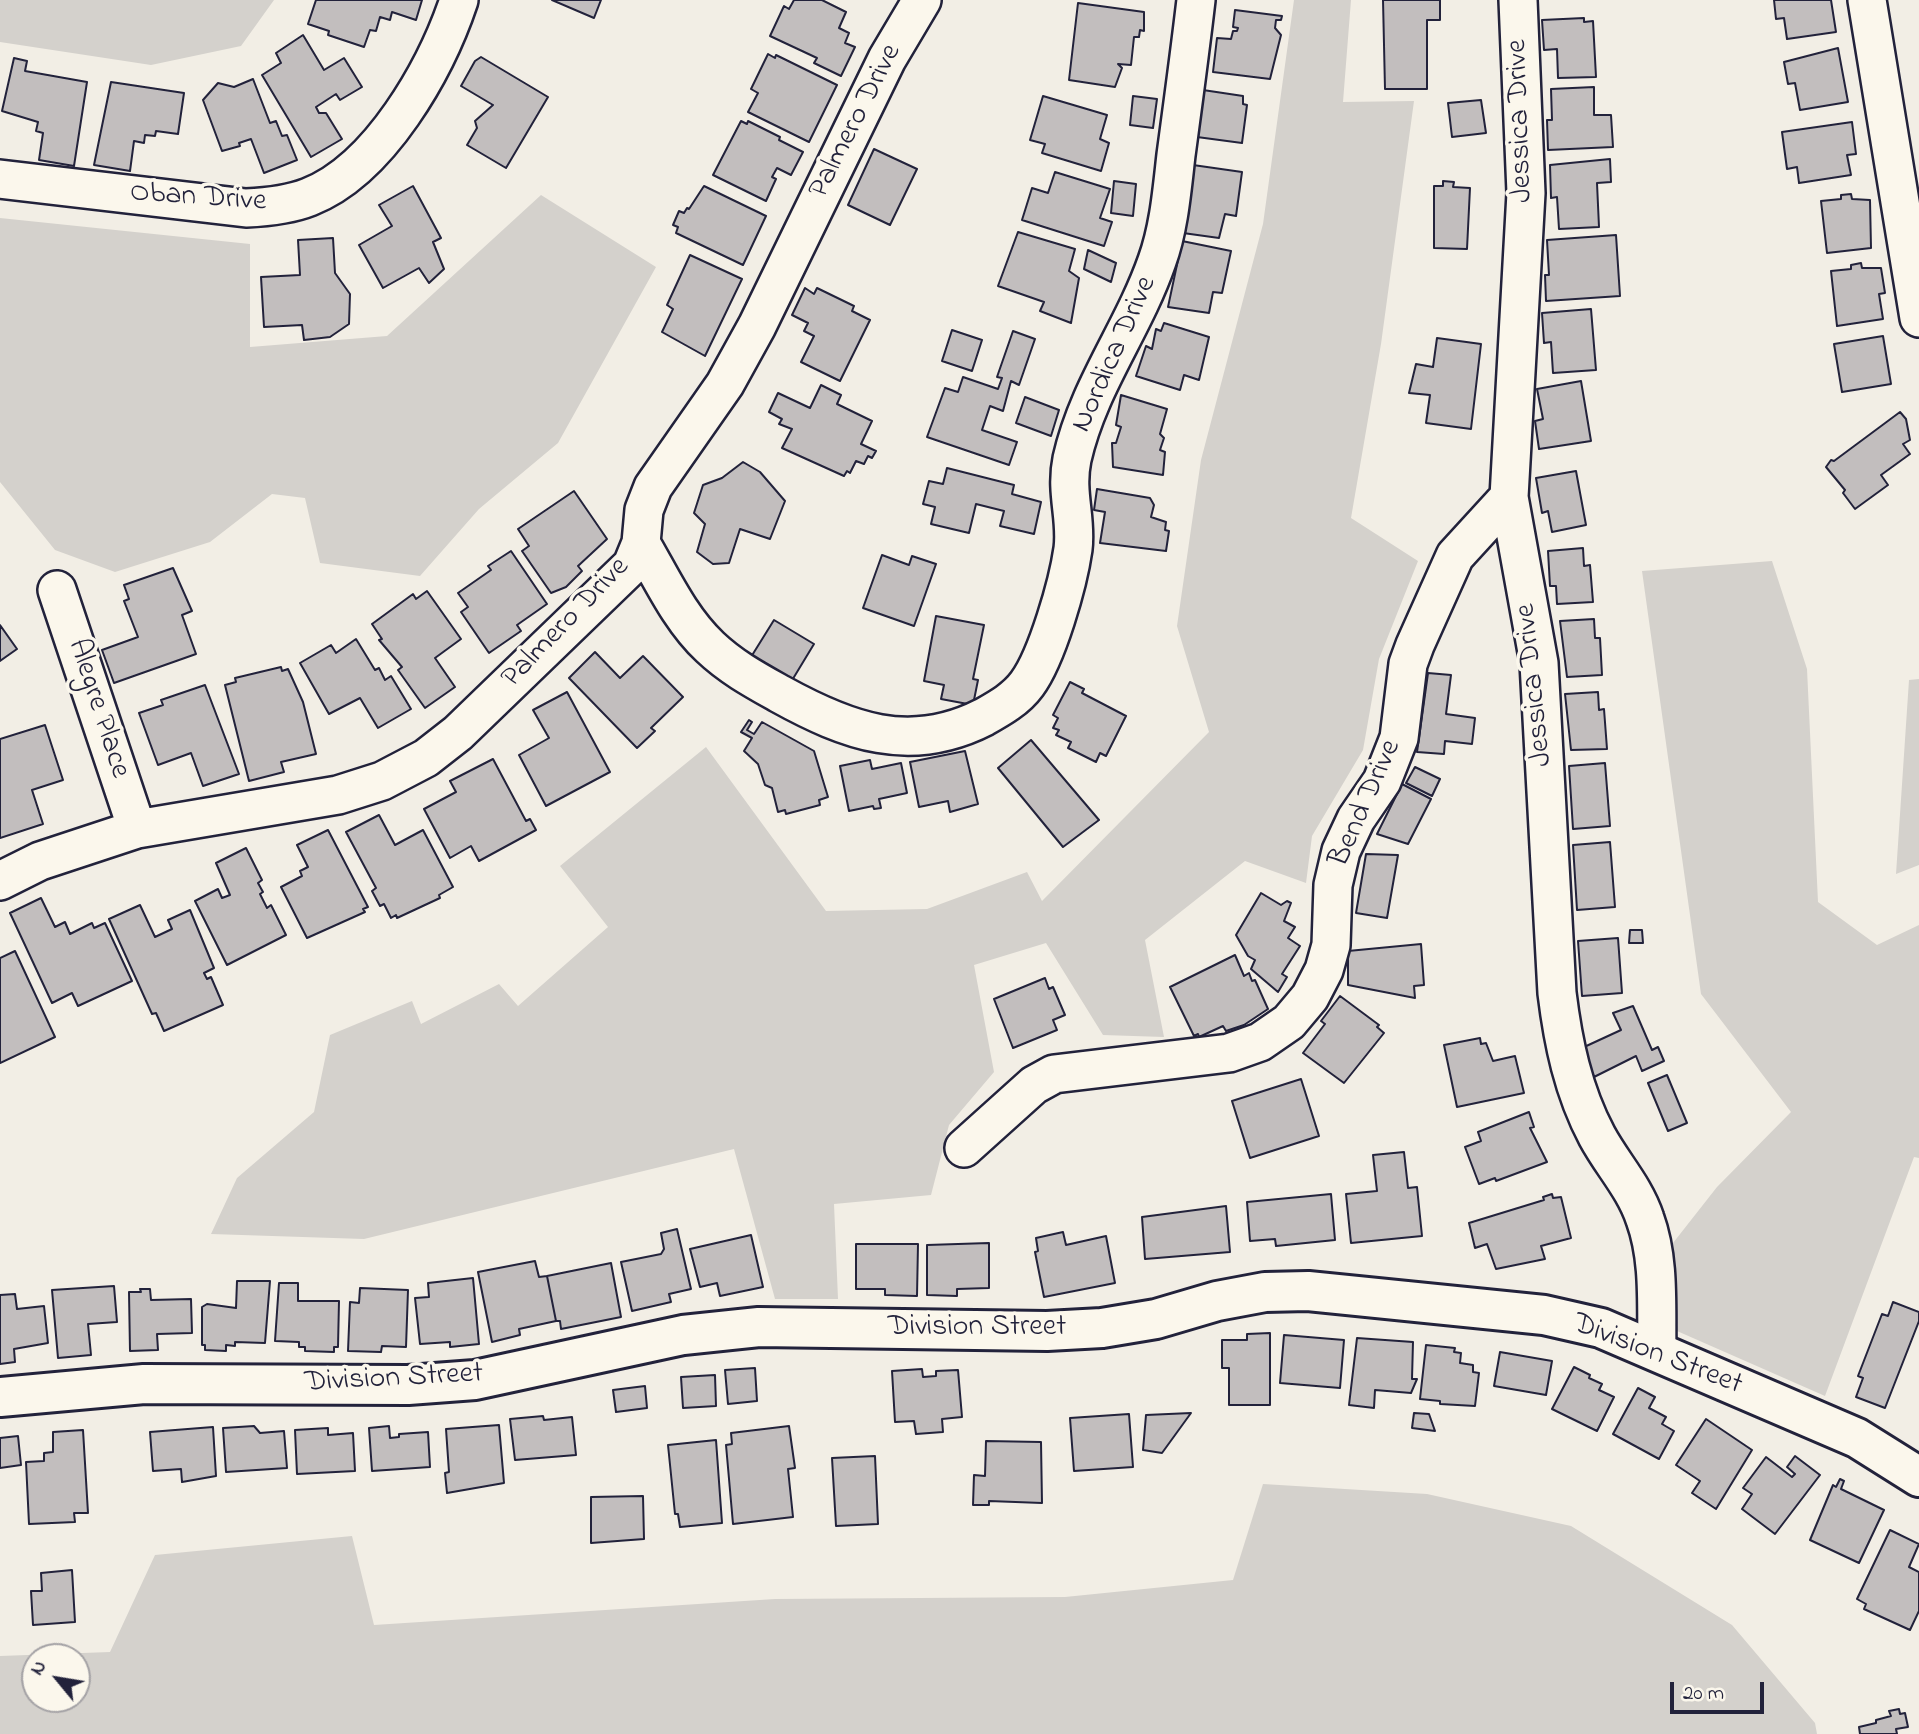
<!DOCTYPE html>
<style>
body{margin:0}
#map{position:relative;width:1919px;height:1734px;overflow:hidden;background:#f2eee5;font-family:"Indie Flower",sans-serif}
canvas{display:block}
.north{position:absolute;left:21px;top:1643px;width:70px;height:70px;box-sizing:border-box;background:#fbf7ec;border:2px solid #a4a2a5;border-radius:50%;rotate:300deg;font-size:19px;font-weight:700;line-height:28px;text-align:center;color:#22223b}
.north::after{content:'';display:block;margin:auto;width:24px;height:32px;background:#22223b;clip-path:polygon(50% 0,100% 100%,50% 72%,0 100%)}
.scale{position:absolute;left:1670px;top:1682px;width:94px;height:32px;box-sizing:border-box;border:4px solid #22223b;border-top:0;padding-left:9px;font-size:21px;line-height:24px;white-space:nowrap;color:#22223b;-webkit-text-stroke:5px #fbf7ec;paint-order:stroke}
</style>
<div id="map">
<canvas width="1919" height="1734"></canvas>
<div class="north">N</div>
<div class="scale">20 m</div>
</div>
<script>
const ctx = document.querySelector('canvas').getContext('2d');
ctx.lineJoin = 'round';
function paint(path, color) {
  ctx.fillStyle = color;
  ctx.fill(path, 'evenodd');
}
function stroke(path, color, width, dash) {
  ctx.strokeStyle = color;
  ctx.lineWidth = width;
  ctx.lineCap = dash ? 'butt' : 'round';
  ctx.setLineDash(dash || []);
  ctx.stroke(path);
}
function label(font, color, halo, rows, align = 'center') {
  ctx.font = font + ' "Indie Flower",sans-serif';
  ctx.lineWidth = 7;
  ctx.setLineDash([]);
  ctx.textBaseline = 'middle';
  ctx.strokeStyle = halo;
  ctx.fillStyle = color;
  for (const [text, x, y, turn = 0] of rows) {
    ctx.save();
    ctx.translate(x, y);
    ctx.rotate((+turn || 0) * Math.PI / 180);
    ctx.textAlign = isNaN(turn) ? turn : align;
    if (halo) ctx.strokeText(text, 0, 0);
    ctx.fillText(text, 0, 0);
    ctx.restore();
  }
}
const green = new Path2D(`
 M0,0H274L241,46L151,65L0,42Z
 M1294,0H1351L1343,102L1414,101L1381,344L1351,518L1418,561L1379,659L1363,750L1312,836L1306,883L1245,861L1145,940L1164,1037L1103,1035L1046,943L974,965L994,1072L949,1125L931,1195L834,1204L838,1299H775L734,1149L364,1239L211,1234L237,1178L314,1112L330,1035L412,1001L421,1024L499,984L518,1006L608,927L560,866L706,747L826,911L927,909L1027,872L1042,901L1209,732L1177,626L1201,460L1263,224Z
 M541,195L656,267L558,443L479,509L420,576L320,563L305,498L272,494L210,542L115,572L55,550L0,482V218L250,244V347L387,336Z
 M1772,561L1807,669L1818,902L1877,945L1919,925V1158L1914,1157L1825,1396L1677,1331L1673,1243L1717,1187L1791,1112L1701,994L1642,571Z
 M1919,679V865L1896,874L1909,680Z
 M1263,1484L1427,1494L1571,1526L1732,1625L1815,1723L1817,1734H0V1656L110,1652L155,1555L352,1536L374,1625L775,1599L1065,1597L1233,1580ZM35,1657H77V1699H35Z`);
const building = new Path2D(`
 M316,0H422L416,20L392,12L390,20L380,17L376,31L370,30L364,47L328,35L329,31L308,24Z
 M552,0H601L594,18Z
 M794,0H822L846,12L839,28L849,33L845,43L855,47L841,76L814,63L817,58L770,36L784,6L789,9Z
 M1383,0H1440V20H1427V89H1385Z
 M1774,0H1831L1836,32L1787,39L1784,18L1776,19Z
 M1078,3L1144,12V31L1140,30L1139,37H1134L1131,65L1118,64L1122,68L1115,87L1069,80Z
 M1235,10L1282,16L1281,20H1276L1275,28L1281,35L1270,79L1213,72L1217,38L1231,39L1233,31H1237L1238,28L1233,27Z
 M1584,18V22L1593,21L1596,77L1558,78L1557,49L1544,50L1542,20Z
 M303,35L324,70L344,58L362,87L340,100L336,94L316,107L319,113H326L342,139L311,157L262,75L281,63L276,53Z
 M1838,48L1848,102L1800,110L1795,83L1788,84L1784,62Z
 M768,54L775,58L776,55L837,85L809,142L748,112L758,93L751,89Z
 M481,57L548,97L506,168L467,145L477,128L475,121L493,105L461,86L475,61Z
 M14,58L27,61L25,71L87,82L74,166L39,160L43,133L36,131L38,122L2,111Z
 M253,79L270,123L276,121L282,136L287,135L297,160L264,173L251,139L239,143L240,146L222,151L203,100L218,83L234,87Z
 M111,82L184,93L178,134L156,131L155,136L145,135L144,143L134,141L130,171L94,165Z
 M1594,87V115H1611L1613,147L1548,150L1547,120H1552L1551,89Z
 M1203,90L1243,96V104L1247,105L1242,143L1197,137Z
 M1043,96L1107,115L1100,139L1109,143L1101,171L1042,153L1045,144L1030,140Z
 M1133,96L1157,99L1153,128L1130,125Z
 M1481,100L1486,133L1452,137L1448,103Z
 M741,121L747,124L748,121L780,137L779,140L803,152L791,175L777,168L772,177L776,179L766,201L713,175Z
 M1852,122L1856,154L1847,155L1851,175L1799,183L1797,167L1787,169L1782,132Z
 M874,149L917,169L890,225L848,205Z
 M1610,159L1611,182L1597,183L1599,227L1559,229L1557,197L1551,198L1550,165Z
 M1193,165L1242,172L1236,216L1225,214L1219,238L1183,233Z
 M1055,172L1110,189L1100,218L1112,222L1104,246L1022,220L1032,188L1048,193Z
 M1114,181L1136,184L1133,216L1111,213Z
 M1443,181L1454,182L1453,187L1470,188L1467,249L1434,248V186H1443Z
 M413,186L441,238L433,242L444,269L429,283L419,268L383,288L359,245L392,226L379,205Z
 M704,186L766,216L743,265L676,233L678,227L673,225L679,211L684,213L687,208L689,209Z
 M1851,194L1852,199L1870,200L1871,248L1827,253L1821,201L1841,199V195Z
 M1018,232L1075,249L1069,271L1079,278L1071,323L1040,311L1044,302L998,286Z
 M1616,235L1620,296L1546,301L1545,275H1549L1547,240Z
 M333,238L335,273L350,294L349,324L330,337L304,340L302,325L264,327L261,277L300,275L298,240Z
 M1182,241L1231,251L1222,293L1213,292L1209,313L1168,307Z
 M1088,250L1116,263L1111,282L1084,269Z
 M690,255L742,279L705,356L662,332L673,309L667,305Z
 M1861,263L1862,268H1881L1885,293L1879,294L1883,319L1837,326L1831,271L1851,269V265Z
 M805,288L814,294L817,288L854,306L852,311L870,320L840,381L801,362L814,336L804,331L808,323L792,315Z
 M1591,309L1596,370L1553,373L1551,342L1544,343L1542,313Z
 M1164,323L1209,337L1199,380L1184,375L1180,390L1136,376L1146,346L1152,349L1156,329L1161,331Z
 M952,330L982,340L972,371L942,361Z
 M1013,331L1035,339L1019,385L1011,381L1003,411L990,406L982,430L1017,442L1009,465L927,437L945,388L958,392L963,377L998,389L1002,378L997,377Z
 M1883,336L1891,384L1842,392L1834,344Z
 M1437,338L1481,344L1471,429L1426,423L1430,395L1409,393L1416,364L1433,367Z
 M1581,381L1591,441L1539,449L1535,421L1543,419L1537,389Z
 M821,385L841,395L837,404L872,421L861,444L876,451L872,458L868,456L864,464L856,461L850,473L847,471L844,476L782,448L792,429L779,424L782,419L769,412L778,393L810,408Z
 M1121,395L1167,409L1160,434L1164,438L1160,450L1165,452L1163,475L1113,467L1112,443H1116L1121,427L1116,425Z
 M1025,397L1059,410L1051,436L1016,423Z
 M1900,412L1906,419L1910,440L1903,444L1910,454L1881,475L1888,485L1855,509L1843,493L1845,490L1826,467L1831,460L1834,461Z
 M743,462L760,472L785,501L770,539L740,529L729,563L713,564L697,552L705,524L694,513L703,485L722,478Z
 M947,468L1014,485L1012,494L1041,502L1034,534L1000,526L1004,511L976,504L969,533L931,524L935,507L923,504L929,481L943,484Z
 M1576,471L1586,525L1552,532L1548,511L1542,513L1536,478Z
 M1097,489L1150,498L1154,505L1151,517L1166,522L1165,530L1169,531L1166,551L1100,543L1105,512L1094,510Z
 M574,491L607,539L578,566L582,571L566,587L551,593L522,551L529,546L518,529Z
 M1583,548L1584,566L1590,565L1593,602L1557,604L1556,586H1550L1548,551Z
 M511,551L547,604L517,625L521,631L489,653L461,612L468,607L458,593L491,570L488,566Z
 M882,555L909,565L912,556L936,564L914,626L863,608Z
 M173,568L192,611L182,615L196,654L114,683L102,650L138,637L124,601L129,599L124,585Z
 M427,591L461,639L435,658L455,687L425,708L398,670L402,667L379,640L382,639L372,624L413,594L416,599Z
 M936,616L984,625L973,679L978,680L973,705L941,699L944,685L924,681Z
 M1594,619L1595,638H1600L1602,675L1567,677L1560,621Z
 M774,620L814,644L791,682L751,657Z
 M0,625L17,649L0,661Z
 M356,639L375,670L379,668L385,680L391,676L411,709L378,728L360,698L329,714L300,663L331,645L336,653Z
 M595,652L620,678L643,656L683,697L651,728L655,731L637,748L569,678Z
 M281,667L282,671L288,669L303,702L316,754L281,762L284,772L249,781L225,685L236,682L235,678Z
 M1428,673L1451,675L1446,714L1475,718L1472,744L1445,741L1444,754L1417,752Z
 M1070,682L1084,689L1082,693L1126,716L1106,756L1100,753L1096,762L1068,748L1071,742L1056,735L1059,730L1053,728L1058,718L1053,715Z
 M205,685L239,774L203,786L191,753L158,765L139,713L163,705L161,700Z
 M567,692L610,772L546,806L519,755L549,738L533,710Z
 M1598,692L1599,710L1604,709L1607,749L1571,750L1565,694Z
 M749,720L752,722L747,730L754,734L762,722L814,751L828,797L819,800L820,805L786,814L785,810L778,812L772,788L765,785L758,764L744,751L752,738L741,732Z
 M45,725L63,780L32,790L43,824L0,838V739Z
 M1031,740L1099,820L1063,847L998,768Z
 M965,751L978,804L950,812L948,801L919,807L910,762Z
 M493,759L526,821L530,819L536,830L479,861L471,846L450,858L424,809L456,792L450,781Z
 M870,760L872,769L901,763L907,793L879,799L881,808L874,809L873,806L849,811L840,766Z
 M1605,763L1610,826L1573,829L1569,766Z
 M1415,767L1440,779L1432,796L1406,783Z
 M1402,784L1431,799L1408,844L1377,834Z
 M379,815L395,845L423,830L453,887L439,895L440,898L397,918L396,915L391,918L384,904L380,906L372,891L376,888L346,832Z
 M328,830L368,907L363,909L365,912L307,938L281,887L302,876L300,871L308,867L297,845Z
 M1610,842L1615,907L1577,910L1573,845Z
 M246,848L262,880L258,883L263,892L260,894L267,908L271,905L286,935L227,965L195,901L218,889L222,898L230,895L216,863Z
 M1366,854L1398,855L1387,918L1356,913Z
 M1261,893L1281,905L1287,901L1291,903L1284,921L1295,927L1288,938L1300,946L1282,974L1287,977L1278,992L1251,969L1255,960L1248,956L1236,935Z
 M41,898L55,927L65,922L70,934L92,923L94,928L105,923L132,981L78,1006L72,993L52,1003L10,913Z
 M140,905L155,937L172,929L168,920L190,910L214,968L204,973L207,979L211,977L223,1005L164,1031L156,1013L152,1014L109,919Z
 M1630,930H1642L1643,943H1629Z
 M1618,938L1622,993L1582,996L1578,941Z
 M1421,944L1424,985L1414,986L1415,998L1348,985V951Z
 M15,951L55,1037L0,1063V958Z
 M1235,955L1244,976L1249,973L1252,981L1255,980L1268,1009L1244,1025L1226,1031L1223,1026L1199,1037L1198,1034L1194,1036L1170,987Z
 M1045,978L1049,989L1053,987L1065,1015L1053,1020L1057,1030L1013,1048L994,999Z
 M1340,996L1379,1025L1377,1027L1384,1033L1344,1083L1303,1053L1325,1024L1321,1021Z
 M1633,1006L1652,1050L1658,1047L1664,1061L1642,1071L1636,1056L1594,1077L1582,1048L1621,1030L1613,1013Z
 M1480,1038L1481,1044L1486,1043L1493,1061L1515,1056L1524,1093L1457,1107L1444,1045Z
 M1667,1075L1687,1123L1668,1131L1648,1083Z
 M1301,1079L1319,1136L1250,1158L1232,1101Z
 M1529,1112L1534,1127L1530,1128L1547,1162L1496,1181L1495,1178L1479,1184L1465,1147L1481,1141L1478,1132Z
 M1404,1152L1408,1188L1417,1187L1422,1236L1351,1243L1346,1194L1377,1191L1373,1155Z
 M1331,1194L1335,1240L1276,1246L1275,1239L1250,1241L1247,1202Z
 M1552,1194L1553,1198L1561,1197L1571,1238L1541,1246L1545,1259L1496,1269L1487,1244L1475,1248L1469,1223L1544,1200L1543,1197Z
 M1226,1206L1230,1252L1145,1259L1142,1217Z
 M677,1229L691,1289L669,1294L671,1302L632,1311L621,1262L661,1254L664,1249L661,1233Z
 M1063,1232L1066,1245L1106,1236L1115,1283L1044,1297L1035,1252L1038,1251L1036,1238Z
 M751,1235L763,1287L720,1296L717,1283L700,1287L690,1249Z
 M989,1243V1288L957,1289V1296L927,1295V1245Z
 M856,1244H918L917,1296L885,1295V1289H856Z
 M535,1261L539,1277L547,1276L556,1321L519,1329L520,1335L492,1342L478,1272Z
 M611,1263L621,1317L561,1329L560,1321H556L547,1276Z
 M473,1278L479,1344L450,1347V1342L420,1344L415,1298L429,1297L428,1283Z
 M237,1281H270L265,1343L235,1342V1346L226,1345V1351L205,1350V1345H202V1307L207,1304L236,1308Z
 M279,1283H298V1301H339L338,1347H334V1352L305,1351V1347H299V1342L275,1341Z
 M114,1286L117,1322L88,1324L91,1355L58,1358L52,1290Z
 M360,1288L408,1290L406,1347L382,1346L381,1352L348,1351L350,1302L359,1303Z
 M140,1289H150L151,1300L191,1299L192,1333L157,1334L158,1350L130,1351L129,1292H141Z
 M15,1294L17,1309L44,1306L48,1343L14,1349L15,1362L0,1364V1295Z
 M1893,1302L1919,1312V1321L1885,1408L1856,1397L1863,1378L1858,1376L1882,1314L1888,1316Z
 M1270,1333V1405H1229V1368H1222V1340H1247V1334Z
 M1284,1335L1344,1340L1340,1388L1280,1383Z
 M1357,1338L1413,1342L1412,1379H1417L1411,1393L1375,1390L1374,1408L1349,1405Z
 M1426,1345L1455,1348L1454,1352L1461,1353L1460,1363L1473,1365V1372L1479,1373L1475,1406L1440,1404V1401L1420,1399Z
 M1500,1352L1552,1361L1546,1395L1494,1386Z
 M1574,1367L1590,1375L1589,1378L1602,1384L1599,1390L1614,1397L1597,1431L1552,1409Z
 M755,1368L757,1401L728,1404L725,1370Z
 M922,1369L923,1377L936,1376V1371L958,1370L962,1417L942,1419L943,1432L916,1434L914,1421L895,1422L892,1371Z
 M715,1375L716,1406L683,1408L681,1377Z
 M645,1386L647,1408L616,1412L613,1390Z
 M1638,1388L1655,1397L1649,1408L1666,1417L1662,1424L1674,1431L1659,1459L1613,1434Z
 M1191,1413L1162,1453L1143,1450L1146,1415Z
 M1414,1413L1429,1414L1435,1431L1412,1428Z
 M1129,1414L1133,1467L1074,1471L1070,1418Z
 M543,1416L544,1420L572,1417L576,1455L515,1460L510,1419Z
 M1706,1419L1752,1450L1716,1509L1692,1493L1700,1481L1676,1465Z
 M499,1425L504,1483L447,1493L445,1473L449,1472L446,1429Z
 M254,1426L260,1433L284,1431L287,1468L226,1472L223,1428Z
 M389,1426L390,1438L399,1437V1434L428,1432L430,1467L372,1471L369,1428Z
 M789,1426L795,1468L788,1469L793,1517L733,1524L726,1445L732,1444L731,1433Z
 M213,1427L216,1476L182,1482L181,1469L153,1471L150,1432Z
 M328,1428V1435L353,1433L355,1471L297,1474L295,1430Z
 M83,1430L88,1513H74L75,1522L29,1524L26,1462L44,1461V1453L53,1452V1432Z
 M18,1436L21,1465L0,1468V1438Z
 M716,1440L722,1523L680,1527L678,1514H675L668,1445Z
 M986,1441L1041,1442L1042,1503L989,1501V1505H973L974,1475L985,1476Z
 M875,1456L878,1524L836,1526L832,1458Z
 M1795,1456L1820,1475L1775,1534L1742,1509L1752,1494L1743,1488L1766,1457L1792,1477L1795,1474L1787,1467Z
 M1840,1479L1844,1481L1841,1489L1884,1510L1859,1563L1810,1540L1833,1485L1836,1487Z
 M643,1496L644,1539L591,1543V1497Z
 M1890,1530L1919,1544L1909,1567L1919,1572V1611L1910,1630L1864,1609L1866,1604L1857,1599Z
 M72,1570L75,1622L33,1625L31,1591H42L41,1573Z
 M1899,1709L1900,1714L1905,1713L1908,1727L1896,1729L1897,1734H1860L1859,1727L1876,1723V1720L1891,1716L1889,1711Z`);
const minor = new Path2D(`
 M1518,0L1526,193L1509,497L1539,663L1557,993C1563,1042 1573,1091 1597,1136C1612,1164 1635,1188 1645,1219C1660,1260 1656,1307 1657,1351
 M1867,0L1919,318
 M0,179L246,208C268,207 289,205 309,197C380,169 436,69 459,0
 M641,543C662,579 680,619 710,647C731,667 755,680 780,694C847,731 910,755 984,717C1000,708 1016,699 1027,684C1047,657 1068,584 1073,549C1077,518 1065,493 1072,459C1088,387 1133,330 1157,261C1169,228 1172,190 1176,155C1183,103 1190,52 1196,0
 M57,590L137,829
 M0,881L40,861L137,829L338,795L382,781L426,758L458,733L632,565L641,543L644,510L653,487L725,384L757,326L887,59L922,0
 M964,1148L1034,1085L1054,1074L1229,1053L1260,1042L1289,1022L1310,997L1324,970L1331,945L1333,885L1341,851L1356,819L1382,781L1399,738L1408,664L1415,645L1455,556L1509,497`);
const tertiary = new Path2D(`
 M0,1397L144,1384L408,1385L475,1380L683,1335L759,1327L1047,1331L1102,1328L1156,1319L1217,1301L1265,1292L1308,1291L1544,1315L1601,1328L1857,1438L1919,1477`);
const streetNames = [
 ["Jessica Drive",1522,121,-92],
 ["Palmero Drive",857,122,-63],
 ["Oban Drive",198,199,4],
 ["Nordica Drive",1116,355,-66],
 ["Palmero Drive",567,624,-46],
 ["Jessica Drive",1536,685,-96],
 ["Alegre Place",97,709,72],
 ["Bend Drive",1367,804,-66],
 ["Division Street",977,1329],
 ["Division Street",1657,1356,21],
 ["Division Street",394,1380,-3]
];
paint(green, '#d4d1cc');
paint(building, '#c2bebe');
stroke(building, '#22223b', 2);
stroke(minor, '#22223b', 42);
stroke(tertiary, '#22223b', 44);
stroke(minor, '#fbf7ec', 37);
stroke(tertiary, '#fbf7ec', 38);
label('30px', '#22223b', '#fbf7ec', streetNames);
</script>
